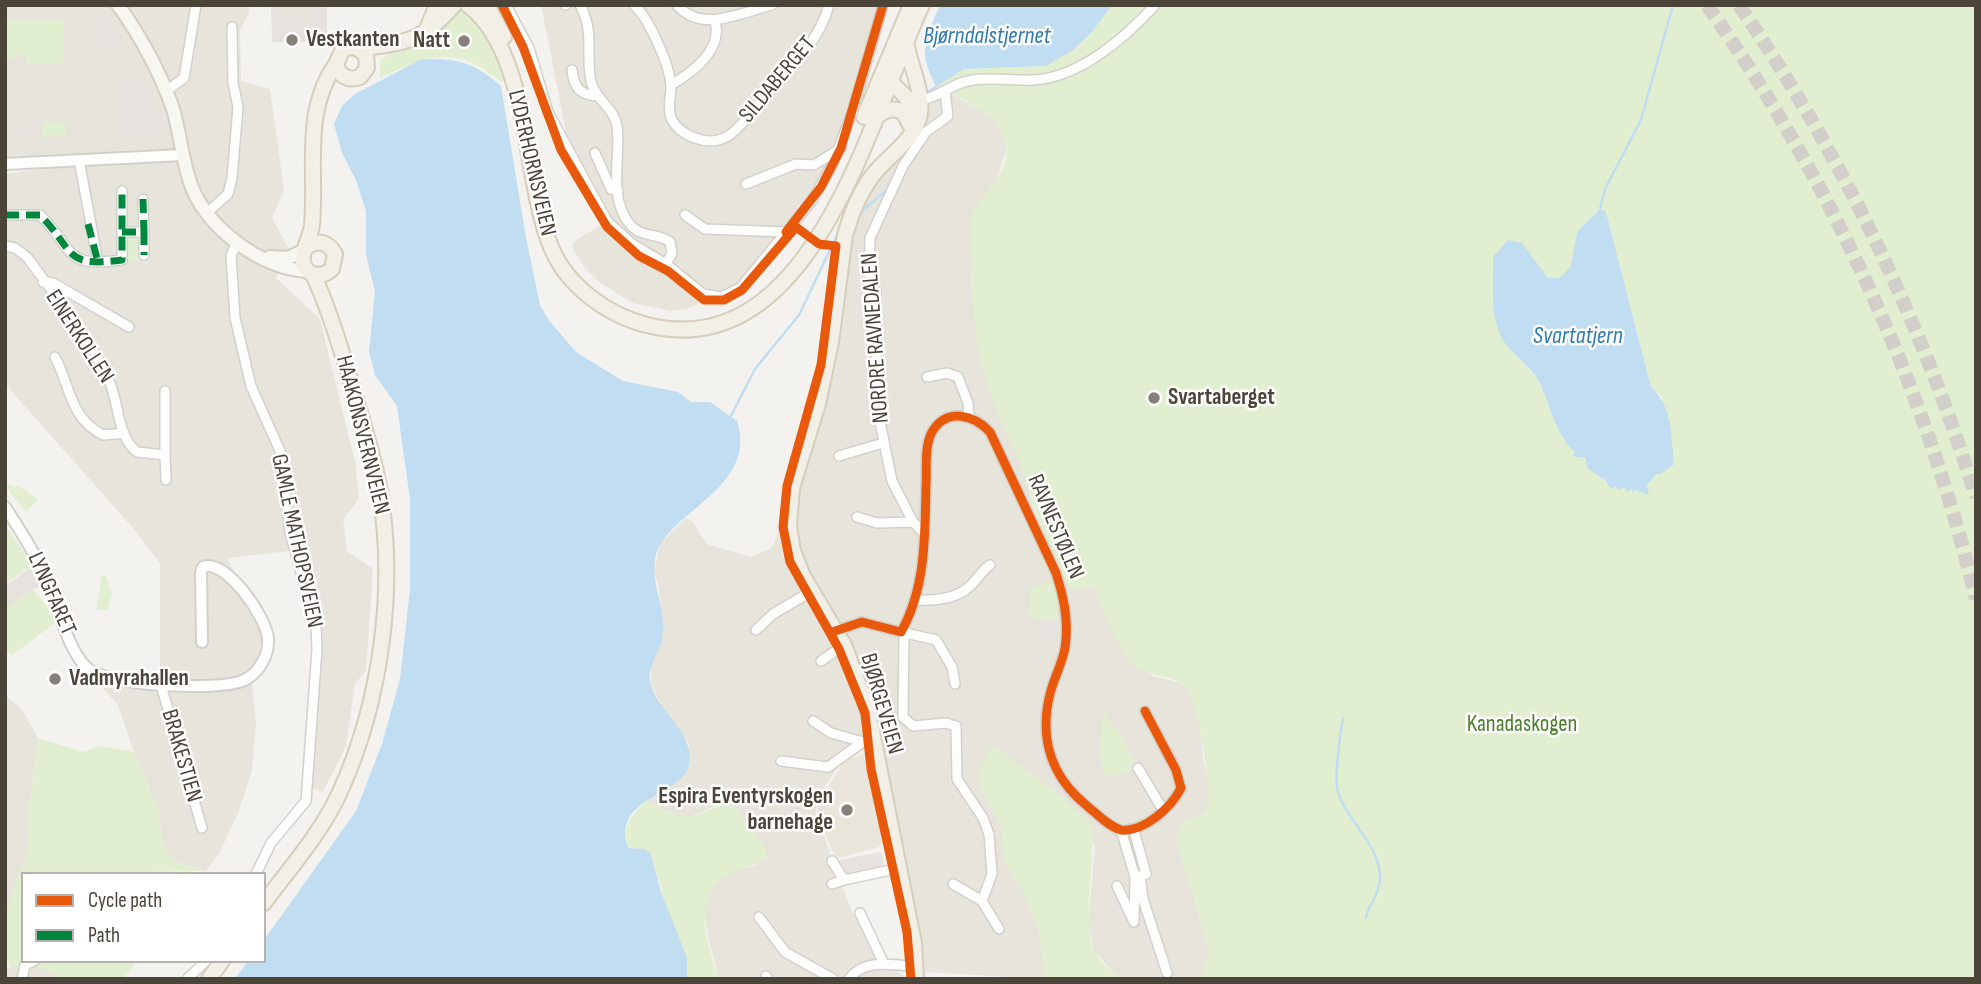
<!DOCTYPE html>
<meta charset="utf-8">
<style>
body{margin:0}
#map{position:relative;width:1981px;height:984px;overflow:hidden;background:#f4f2ee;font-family:"Sofia Sans Condensed",sans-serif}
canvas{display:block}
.frame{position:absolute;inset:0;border:7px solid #4b4439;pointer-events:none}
.legend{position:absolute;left:21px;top:872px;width:245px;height:91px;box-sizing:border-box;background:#fff;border:2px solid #b7b4b0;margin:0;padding:9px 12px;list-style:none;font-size:21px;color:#4b4439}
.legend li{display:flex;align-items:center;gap:14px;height:35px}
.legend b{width:35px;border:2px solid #b7b4b0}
</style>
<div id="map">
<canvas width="1981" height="984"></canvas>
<div class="frame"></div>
<ul class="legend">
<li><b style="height:9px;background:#e8590c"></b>Cycle path</li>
<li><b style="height:9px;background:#00873e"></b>Path</li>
</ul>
</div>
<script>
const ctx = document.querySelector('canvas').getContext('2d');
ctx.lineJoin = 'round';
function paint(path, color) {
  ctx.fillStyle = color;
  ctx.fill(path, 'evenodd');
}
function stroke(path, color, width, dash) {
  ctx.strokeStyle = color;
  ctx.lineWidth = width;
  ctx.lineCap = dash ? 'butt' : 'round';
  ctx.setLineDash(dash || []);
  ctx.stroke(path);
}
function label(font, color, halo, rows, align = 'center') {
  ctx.font = font + ' "Sofia Sans Condensed",sans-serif';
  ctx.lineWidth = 5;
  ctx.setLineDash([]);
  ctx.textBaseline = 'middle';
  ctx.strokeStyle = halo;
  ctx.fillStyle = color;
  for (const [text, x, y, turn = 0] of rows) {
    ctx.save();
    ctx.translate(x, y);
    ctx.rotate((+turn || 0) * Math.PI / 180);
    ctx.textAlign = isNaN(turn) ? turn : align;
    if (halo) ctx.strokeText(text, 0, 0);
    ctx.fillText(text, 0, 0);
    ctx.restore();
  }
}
const residential = new Path2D(`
 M5,5H249V13L240,30L241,81L270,89L284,190L272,218L289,249L276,278L320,319L356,466L359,499L343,519L347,551L373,569L366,670L355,684L346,746L323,792L312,788L320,629L289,551L227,558L264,629L252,681L256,725L252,770L238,813L220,852L206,871L174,861L162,845L159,812L134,752L118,705L90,674L160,685V563L133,528L5,384V174L143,154L5,160Z
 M541,5H879L861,75L828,166L811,198L738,286L686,309L670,311L633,303L599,282L584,267L572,247L573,242L603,224L607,216L568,142Z
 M936,87L989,114L999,123L1007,148L994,187L976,208L971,220V283L981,362L1023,470L1035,512L1071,589L1093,585L1124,651L1153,676L1181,683L1190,694L1200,720L1203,760L1209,782L1208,807L1205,814L1181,824L1188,879L1209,950L1201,979H1119L1094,951L1088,923L1095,845L1063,798L1041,782L979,784L1002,826L1004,863L1022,889L1039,931L1045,979L924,972L867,748L843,759L816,801V815L851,909L876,952L907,979H719L708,936L704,910L707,893L719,880L732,872L757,865L723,803L692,816H679L646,801L682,776L689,766V743L664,711L651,684V665L662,639L659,588L654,572L660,544L686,518L693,522L707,544L751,557L770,549L774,543L816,429L841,222L859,193L924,123L929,96Z
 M5,695L22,709L38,738L29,808L28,853L7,910Z
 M10,967L44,968L60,979H5V969Z`);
const education = new Path2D(`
 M863,754L879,818L882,843L879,847L836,859L817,815V805L843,762Z`);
const green = new Path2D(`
 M1112,5H1976V979H1201L1209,950L1175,836L1181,824L1205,814C1214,797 1199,697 1182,684C1168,674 1146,677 1132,663C1114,644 1104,609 1093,585L1071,590C1048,553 1037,513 1023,472C1016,448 1003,427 994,404C976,356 971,302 971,252C971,242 969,230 971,220C976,194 1012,176 1006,145C999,111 964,101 936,87L964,69L1046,66L1073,50L1092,32ZM1606,212L1651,387L1663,398L1649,485L1646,487L1649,494L1615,486L1611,488L1563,437L1537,378L1507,346L1548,278H1560L1571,267L1577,232Z
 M463,10C487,21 498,57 506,81L501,82C455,43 429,55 380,78V60L424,35L457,11Z
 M64,20L63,63L25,64L26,57L19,54L5,62V21Z
 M42,122H66V136L42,137Z
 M128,234L140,236L143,260L123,263V240Z
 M9,484L15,488L18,485L38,500L26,512L6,487Z
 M5,525L33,565L5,584Z
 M106,575L112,594L107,611L96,609L102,576Z
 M1051,580L1057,596V620L1029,617L1030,589Z
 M33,589L51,611L55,623L11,656L5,649V610Z
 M1103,712L1121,734L1138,768L1109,778C1094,758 1103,734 1103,712Z
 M38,738L83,752L100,746L134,752L159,812L162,845L174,861L206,871L23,874V961H137L123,979H60L44,968L10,967L5,955V912L28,853L29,808Z
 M989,748H997L1063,798L1091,824C1097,862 1081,919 1094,950C1098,960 1111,970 1119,979H1045L1039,931L1022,889L1004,863L1002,826L979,784V772Z
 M646,801C659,807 677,819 693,816C709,812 718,802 735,805L765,848L768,858C755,866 741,868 728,875C690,896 708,945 719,979H687L651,854L645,849L628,848C621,827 632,815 646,801Z`);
const parking = new Path2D(`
 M271,5H327V42H272Z
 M94,16H110L132,53L95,54Z
 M119,75H138L139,81L145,79L164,118L166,131L162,138L152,140L115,136Z
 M5,105H15L16,122L41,120V137L5,141Z
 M71,165H83L84,175L91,176L96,224L86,225L85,221H79Z
 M30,568L41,586L33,589L5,610V586Z
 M1039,624L1059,625L1057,642L1038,641Z
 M1037,721H1042L1045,754L1056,781L1051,783L1036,742Z
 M881,852L884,865L845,876L835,861Z`);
const water = new Path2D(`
 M940,5H1112L1092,32L1073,50L1046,66L964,69L936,87C933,79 927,69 926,61C922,44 933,21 940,5Z
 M422,59C459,59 472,61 501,86L526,238L540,305L548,319L576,352L623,381L678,392L691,402H710L737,421C759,491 662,512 655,560C651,586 668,613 662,640C658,655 646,668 651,685C660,715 695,732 689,765C683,796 611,796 628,848L645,849L651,854L660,889L687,958V979H235L248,961H264V940L356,811L382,744L400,679L410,590V499L397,406L375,375L369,351L375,291L366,255V211L356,180L342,153L334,124L342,106L355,94Z
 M1600,209L1606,212L1651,387C1673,407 1671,436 1674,464L1661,474H1656L1646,487L1649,490L1648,495L1635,490L1633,493L1632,489L1626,492L1625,487L1618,490L1615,486L1611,489L1605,480L1588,469L1585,458L1573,456L1575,452C1554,433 1551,404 1538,380C1531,368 1517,358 1508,347C1488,323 1494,287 1493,257L1508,240L1522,243L1548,278H1560L1571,266L1577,232Z`);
const stream = new Path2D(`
 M924,94L936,87
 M1600,209L1605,189L1641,120L1673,5
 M857,215L889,188
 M731,416L755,369L799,315L839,231
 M1343,718C1340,733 1334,779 1338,792C1346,820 1382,847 1380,879C1378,900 1369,902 1366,918`);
const primaryTunnel = new Path2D(`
 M1707,5C1833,184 1925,386 1976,599
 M1739,5C1843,157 1921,321 1976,497`);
const minor = new Path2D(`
 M506,5L529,48L548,112L607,221L631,243L666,264L703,294L721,297L740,288L811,202L832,166L852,113L883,5
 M565,5H566
 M580,5C596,34 584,58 592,85C597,100 615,110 617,126C621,158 608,194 628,222C640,239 657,232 670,242L672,253L666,264
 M634,5C649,18 670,66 671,86C671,97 667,107 671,118C675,127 685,135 695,138C724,149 738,129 755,108C782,77 818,46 829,5
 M677,5C702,34 742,12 772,5
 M572,70C574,88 580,95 598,96
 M671,85C693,72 723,49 715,21
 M166,91L184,78L196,5
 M918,101C939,98 953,82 973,80C993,77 1013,81 1033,80C1079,78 1125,38 1155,5
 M595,153L611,189L618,191
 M79,160L98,262
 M746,184L796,164L814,165L841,148
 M143,199L144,232
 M208,212L228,194L232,178L238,107L233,83L232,27
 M5,215H40C76,251 62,268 122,260V191
 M685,215L705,229L787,232
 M122,232H144V255
 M237,242L231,255L235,318L251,386L280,451L290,533L316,627L317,649L306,801L271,843L256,874
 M5,246L15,248L27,257C56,297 91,339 110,383C119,405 118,438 137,452L165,455V391
 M43,282L53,283L129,327
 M55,357C70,385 70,419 103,435L124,433
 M927,377L947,373L958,377L968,403L969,416
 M165,455L166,480
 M839,456L883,443
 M857,517L877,523L913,522
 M923,532L913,522L892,481L876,402V293L869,274L870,238L903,166L926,132L948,116L945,92
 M916,600C933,601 957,599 970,586C978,579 981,571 990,565
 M756,630L773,614L812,591
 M835,631L862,622L901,632C926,588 925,535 926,485C927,470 924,446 932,432C947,407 974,415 990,432L1056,573C1064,598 1069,622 1065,648C1062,664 1054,678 1050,694C1039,738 1051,776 1086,805C1097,814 1108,826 1121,830C1144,832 1171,808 1181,788L1176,770L1145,711
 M901,632L936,640L952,667L955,684
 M904,634L903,717L913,726L946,723L956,726L957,779L983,818L989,834L992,874L982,901L999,929
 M821,661L844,645
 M161,685L202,828
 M813,721L831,733L863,742
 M781,761L828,767L863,742L874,739
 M1138,768L1163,810
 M1121,830L1135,877
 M1134,830L1146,874L1140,876L1143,899L1167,973
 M832,861L844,880L900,868
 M832,884L844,880
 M953,884L982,901
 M1117,886L1134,922L1135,877L1139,876
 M860,913L884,964
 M759,917L785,952L833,979
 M766,976L768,979
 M22,979L25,965L34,961
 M187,979L206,961
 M849,979C866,957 891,966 916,966`);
const tertiary = new Path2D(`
 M5,164L182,155
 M5,507C19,528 32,549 43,571C56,597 66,649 87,668C106,686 218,691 242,681C258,675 269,656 268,639C267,618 226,558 203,567L201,572L202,642`);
const secondary = new Path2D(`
 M118,5C140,35 161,74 173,109C180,133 182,158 190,182C205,227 260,268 307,271
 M270,257L288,258L305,250`);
const primary = new Path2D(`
 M468,5C531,54 522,177 551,247C567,286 607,315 647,325C813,367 871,113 922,5
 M487,5L504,37
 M427,29L437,5
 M906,40C909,65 923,87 920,113C917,139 887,156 872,176C859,194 851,214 845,235L831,342L818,404L792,488L789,526L793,551L803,576L844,645L867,706L914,943L916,979
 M356,47L366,55L367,68L360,77C348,81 339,76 336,64L343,49C353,46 362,48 371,47C412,43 428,35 454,5
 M884,75L908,99L910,124
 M864,117L911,5
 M874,120C882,111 891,106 903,112L910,125
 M308,246C319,239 329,243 335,254L332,269C322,278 305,277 303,261C301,252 311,236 312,225C317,170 302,112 336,64
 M264,903C290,868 321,833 339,794C381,703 396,590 380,492C374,457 363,423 353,389C341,350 330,311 313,274
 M209,979L222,961`);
const quiet = new Path2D(`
 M143,199L144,232
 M5,215H40C76,251 62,268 122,260V191
 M88,224L98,262
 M122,232H144V255`);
const cycleway = new Path2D(`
 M502,5L523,47L561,150L607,227L639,256L668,271L704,300H724L742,290L796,227L819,244L836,246L821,365L787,486L783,527L790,562L839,649L865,713L871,769L907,932L911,979
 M786,232L821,187L841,148L883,5
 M835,631L862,622L901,632C926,588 925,535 926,485C927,470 924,446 932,432C947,407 974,415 990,432L1056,573C1064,598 1069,622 1065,648C1062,664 1054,678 1050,694C1039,738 1051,776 1086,805C1097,814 1108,826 1121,830C1144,832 1171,808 1181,788L1176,770L1145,711`);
const markers = [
 [292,40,7,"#868178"],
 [464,41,7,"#868178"],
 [1154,398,7,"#868178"],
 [55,679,7,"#868178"],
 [847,810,7,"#868178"]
];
const poiNames = [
 ["Vestkanten",306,40],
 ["Natt",450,41,"right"],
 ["Svartaberget",1168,398],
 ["Vadmyrahallen",69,679],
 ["Espira Eventyrskogen",833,797,"right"],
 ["barnehage",833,823,"right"]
];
const streetNames = [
 ["SILDABERGET",778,80,-50],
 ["LYDERHORNSVEIEN",531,163,77],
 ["EINERKOLLEN",79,337,57],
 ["NORDRE RAVNEDALEN",876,338,-94],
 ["HAAKONSVERNVEIEN",362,435,76],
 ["RAVNESTØLEN",1055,527,67],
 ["GAMLE MATHOPSVEIEN",296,541,78],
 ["LYNGFARET",51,594,66],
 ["BJØRGEVEIEN",881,704,74],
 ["BRAKESTIEN",181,756,74]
];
const parkNames = [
 ["Kanadaskogen",1522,725]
];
const waterNames = [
 ["Bjørndalstjernet",987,37],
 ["Svartatjern",1578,337]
];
paint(residential, '#e7e4dc');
paint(education, '#eae5da');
paint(green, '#e1eecf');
paint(parking, '#e6e3df');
paint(water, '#c0ddf1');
stroke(stream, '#c0ddf1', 2.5);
stroke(primaryTunnel, '#d2cfca', 14, [14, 7]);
stroke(minor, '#d2d0cb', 12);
stroke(tertiary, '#d2d0cb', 14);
stroke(secondary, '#d3cfc5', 16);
stroke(primary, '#d6cebb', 18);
stroke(minor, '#fdfdfc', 9);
stroke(tertiary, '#fdfdfc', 10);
stroke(secondary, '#f7f6f1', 12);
stroke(primary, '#f2efe6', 14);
stroke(quiet, '#00873e', 7, [14, 7]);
stroke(cycleway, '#e8590c', 9);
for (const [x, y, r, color] of markers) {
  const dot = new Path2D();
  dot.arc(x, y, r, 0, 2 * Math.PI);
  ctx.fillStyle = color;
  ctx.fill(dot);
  stroke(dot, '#fff', 2.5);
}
label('bold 23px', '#4b4439', '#fff', poiNames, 'left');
label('23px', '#4b4439', '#fff', streetNames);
label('23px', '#4a7f2a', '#fff', parkNames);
label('italic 24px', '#2e7ab2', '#fff', waterNames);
</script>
